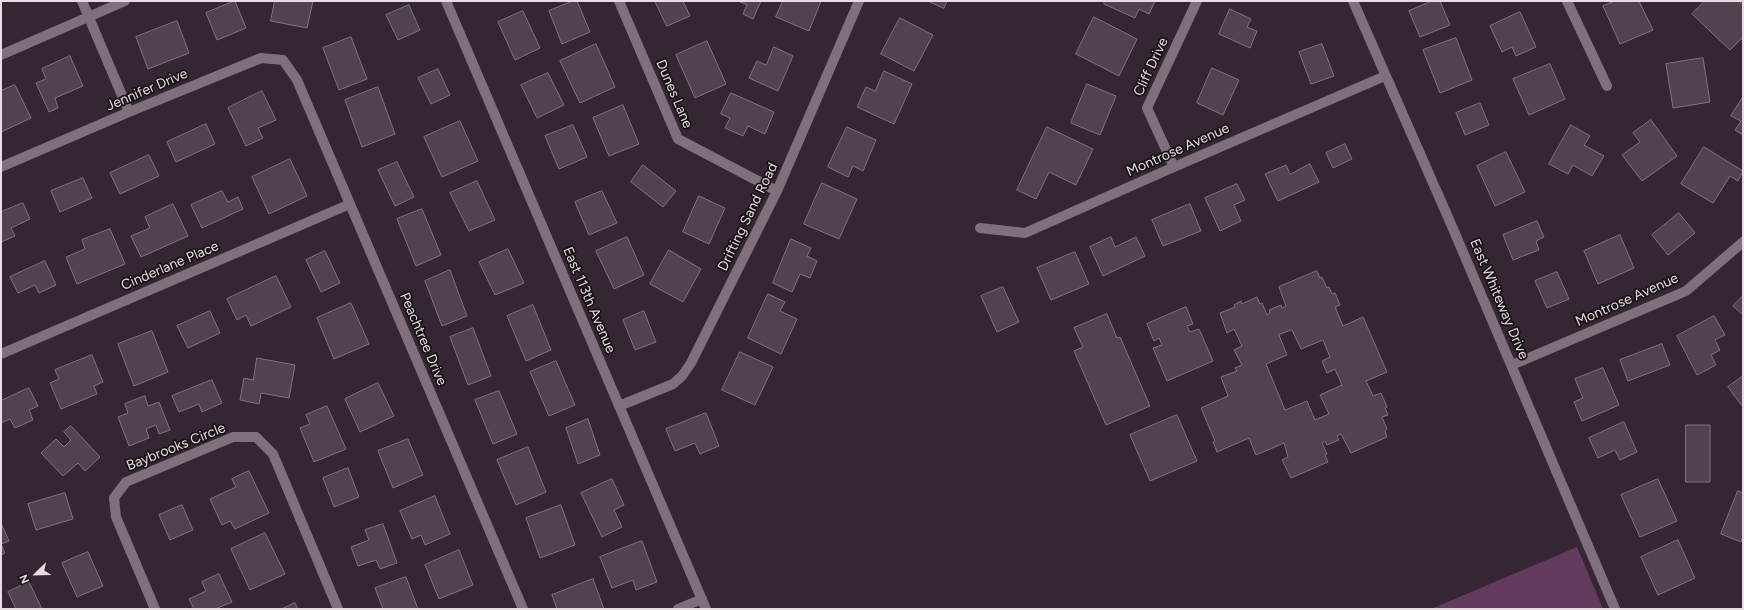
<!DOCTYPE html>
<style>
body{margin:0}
#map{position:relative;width:1744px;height:610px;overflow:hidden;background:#342632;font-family:Figtree,sans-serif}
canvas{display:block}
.frame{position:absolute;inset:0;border:2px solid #e6dde4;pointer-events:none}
.north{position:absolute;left:16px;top:554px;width:40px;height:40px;-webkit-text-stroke:3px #181217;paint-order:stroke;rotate:247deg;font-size:11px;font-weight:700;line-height:16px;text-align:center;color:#e6dde4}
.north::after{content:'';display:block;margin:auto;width:14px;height:18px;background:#e6dde4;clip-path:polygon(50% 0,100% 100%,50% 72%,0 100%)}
</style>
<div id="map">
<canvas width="1744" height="610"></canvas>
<div class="frame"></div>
<div class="north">N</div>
</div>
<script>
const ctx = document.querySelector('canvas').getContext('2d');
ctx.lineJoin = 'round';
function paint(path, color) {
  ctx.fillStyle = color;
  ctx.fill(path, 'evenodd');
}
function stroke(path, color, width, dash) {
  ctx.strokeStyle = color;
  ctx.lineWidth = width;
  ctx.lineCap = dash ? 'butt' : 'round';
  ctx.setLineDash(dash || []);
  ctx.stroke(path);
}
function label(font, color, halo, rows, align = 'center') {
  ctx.font = font + ' Figtree,sans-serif';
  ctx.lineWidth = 3.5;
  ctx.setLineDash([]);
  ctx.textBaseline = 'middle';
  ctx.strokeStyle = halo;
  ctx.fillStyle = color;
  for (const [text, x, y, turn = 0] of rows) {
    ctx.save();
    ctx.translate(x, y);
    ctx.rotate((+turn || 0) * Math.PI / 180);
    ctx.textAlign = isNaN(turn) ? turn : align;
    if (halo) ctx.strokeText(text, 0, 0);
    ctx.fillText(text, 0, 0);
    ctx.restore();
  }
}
const green = new Path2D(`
 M1577,547L1603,609H1431Z`);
const building = new Path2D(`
 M235,1L246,28L217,40L206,13Z
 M275,1H313L307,28L271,21Z
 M573,1H577L590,32L562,44L549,11Z
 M655,1H683L690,16L667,26Z
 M738,1H761L753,19L743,14L747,5Z
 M783,1H821L809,31L776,17Z
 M928,1H947L944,8Z
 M1105,1H1155L1149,14L1139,9L1135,18L1104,4Z
 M1432,1H1440L1450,25L1420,37L1409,11Z
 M1615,1H1639L1653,30L1620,44L1603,6Z
 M1705,1H1739L1743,5V37L1730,50L1692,14Z
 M409,5L420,30L398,40L386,15Z
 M1230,9L1251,19L1247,27L1257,31L1250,48L1219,34Z
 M523,11L540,48L515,60L498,22Z
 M1520,12L1536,47L1516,56L1512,47L1502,52L1490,26Z
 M1094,17L1137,39L1119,76L1076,54Z
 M900,18L933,35L914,71L881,54Z
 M177,21L189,53L148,69L136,37Z
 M351,37L367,79L339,90L323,48Z
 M1456,38L1472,80L1440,93L1423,50Z
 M707,41L726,84L695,98L676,55Z
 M596,44L615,87L580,103L560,61Z
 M1322,44L1334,76L1311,84L1299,52Z
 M774,47L793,56L778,91L749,78L757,61L766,65Z
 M70,56L83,86L55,98L58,108L49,112L36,83L46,79L42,69Z
 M1703,58L1710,102L1673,108L1666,64Z
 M1550,64L1565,99L1529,115L1513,79Z
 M1212,68L1239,80L1223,115L1197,103Z
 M438,69L450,95L431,104L418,78Z
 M884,71L912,84L894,124L857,107L866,87L875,91Z
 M548,73L564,105L537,118L521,85Z
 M1087,84L1116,96L1100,135L1071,123Z
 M15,85L31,118L1,132V91Z
 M378,87L395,134L362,147L345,100Z
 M262,91L276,120L258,128L263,138L246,146L228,108Z
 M731,93L774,112L765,134L748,126L743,136L725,128L730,118L721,114Z
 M1743,97V135L1735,130L1741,121L1731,116Z
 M1480,103L1489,125L1465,135L1456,113Z
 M623,105L639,144L609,156L593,118Z
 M1651,120L1677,156L1642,181L1622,155L1640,142L1633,133Z
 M460,121L478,161L442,177L424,137Z
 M206,124L215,144L176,162L167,142Z
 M573,125L587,157L559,169L545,136Z
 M1571,125L1590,136L1584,145L1604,156L1592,176L1573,165L1568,174L1549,164Z
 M847,127L876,140L863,171L853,166L848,177L828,167Z
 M1047,127L1093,149L1076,185L1049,172L1036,199L1017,190Z
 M1345,144L1352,159L1333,168L1326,153Z
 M1704,147L1743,171L1738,181L1730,176L1713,203L1681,184Z
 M1506,152L1525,192L1495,206L1477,166Z
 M149,155L159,176L120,194L110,173Z
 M290,159L307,196L269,214L252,177Z
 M397,162L414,197L395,206L378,170Z
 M1310,164L1319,182L1278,201L1265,174L1286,165L1290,174Z
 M643,165L676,191L663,207L631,182Z
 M83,178L92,198L60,212L51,191Z
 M477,181L495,220L469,231L450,193Z
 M822,183L857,199L839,239L804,224Z
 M1237,184L1245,200L1234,205L1241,221L1220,231L1205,198Z
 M222,191L228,202L238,197L243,209L202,228L191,205Z
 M602,191L617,223L589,235L575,202Z
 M699,196L725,208L709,244L683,232Z
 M23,203L30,219L11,228L15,236L1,242V212Z
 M173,204L188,236L141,257L131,236L150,228L145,217Z
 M1190,204L1201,231L1163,246L1152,220Z
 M422,209L441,255L416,266L397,219Z
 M1679,213L1695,233L1668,255L1652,235Z
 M1537,221L1544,237L1536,241L1539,250L1513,260L1503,235Z
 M110,229L125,264L77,284L66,257L85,249L82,240Z
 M1620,235L1634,268L1598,284L1584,251Z
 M627,237L644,275L614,289L596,251Z
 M1111,237L1115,247L1136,237L1145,256L1103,276L1090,247Z
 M791,239L811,248L807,256L817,261L810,278L800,274L792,292L773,283Z
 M508,249L524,283L495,295L479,262Z
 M669,250L701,269L683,302L650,284Z
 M325,251L340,283L321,292L306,260Z
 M1075,252L1089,284L1051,300L1037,268Z
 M45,261L56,285L39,293L35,285L18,293L10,277Z
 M450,270L467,316L442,326L425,281Z
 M1317,271L1320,278L1322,277L1327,288L1329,287L1332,294L1335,293L1340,305L1335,307L1343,326L1363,317L1387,372L1366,381L1373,396L1381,393L1387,407L1385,408L1388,415L1382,417L1387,429L1385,431L1387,437L1351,453L1341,434L1337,436L1339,440L1327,445L1325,441L1322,443L1327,454L1325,455L1328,462L1291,478L1282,460L1288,457L1284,443L1256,455L1249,438L1217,452L1213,442L1215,441L1201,408L1228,396L1221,377L1237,371L1235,368L1242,365L1234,350L1242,346L1234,329L1227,333L1220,313L1235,307L1234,305L1241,301L1242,304L1257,297L1260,304L1262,303L1267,315L1270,313L1269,310L1281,305L1282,308L1286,306L1279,287ZM1292,330L1301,349L1323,340L1330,357L1322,361L1327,373L1335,369L1342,385L1320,395L1329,414L1315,420L1307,401L1285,410L1266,364L1287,355L1279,335Z
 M1557,272L1569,299L1547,308L1535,281Z
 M276,276L291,307L251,326L246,315L237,320L227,299Z
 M1003,287L1019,322L997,332L981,296Z
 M768,294L785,302L780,311L797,319L781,354L748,338Z
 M1743,296V315L1733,306Z
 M351,303L369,344L334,359L317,318Z
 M533,305L551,350L526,361L507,316Z
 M1186,307L1193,324L1187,326L1190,332L1199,329L1213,361L1167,381L1153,348L1162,345L1159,338L1154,341L1147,324Z
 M210,311L220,333L188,348L177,326Z
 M644,311L656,342L635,350L623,320Z
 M1107,314L1117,338L1120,337L1150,406L1106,425L1074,351L1083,347L1074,328Z
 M1714,316L1725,335L1715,340L1720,350L1711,355L1716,365L1697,375L1677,336Z
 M473,328L491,376L468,385L450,337Z
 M152,331L168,372L134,386L118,344Z
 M1662,344L1670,365L1628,381L1620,360Z
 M740,352L773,367L755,405L722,390Z
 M92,355L103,382L94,386L97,394L61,409L50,383L59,379L55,370Z
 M257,358L295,365L289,398L261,393L259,404L240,400L244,378L253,380Z
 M556,361L575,405L549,416L530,372Z
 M1603,368L1619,405L1582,421L1574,402L1583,398L1575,379Z
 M1743,376V407L1728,387Z
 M212,380L222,403L202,412L199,404L179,412L172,396Z
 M378,383L394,416L360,432L345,399Z
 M29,388L38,406L29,410L33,420L15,428L10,419L1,423V401Z
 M499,391L517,434L493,444L475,400Z
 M145,396L148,406L159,402L170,430L159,434L156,425L146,429L149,438L129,446L118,417L128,413L125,404Z
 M327,406L346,449L314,462L300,428L310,424L306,415Z
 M706,413L719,446L700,454L695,443L675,451L666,429Z
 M1177,415L1197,461L1150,481L1130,435Z
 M588,419L600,455L578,464L566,428Z
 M1624,422L1637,452L1620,460L1615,450L1598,458L1589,438Z
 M1686,425H1710V482H1686Z
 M71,426L100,457L85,471L78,463L63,476L41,453L56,439L64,447L71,440L64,432Z
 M408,439L423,475L393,488L378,451Z
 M528,447L546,492L516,505L497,460Z
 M348,468L359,497L334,507L323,478Z
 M249,471L269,513L235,529L230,521L222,525L210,499L236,487L232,479Z
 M612,479L624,505L614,510L622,527L602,537L581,493Z
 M1658,479L1677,521L1640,537L1621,495Z
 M1738,491L1743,493V536L1741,542L1721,534Z
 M65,493L73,519L36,530L28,504Z
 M435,496L450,534L425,545L421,535L412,539L400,511Z
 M182,505L193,530L170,540L159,515Z
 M561,505L575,545L540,558L526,518Z
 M1,523L9,541L1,544L5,553L1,555Z
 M383,524L397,563L380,569L376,560L358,566L351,547L369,540L365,530Z
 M265,533L285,574L250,590L231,549Z
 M1678,540L1695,578L1658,595L1641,557Z
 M642,541L657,582L636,590L633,580L612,588L600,557Z
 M459,550L473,585L439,599L425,565Z
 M88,552L103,586L77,597L62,563Z
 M219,574L232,602L215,609H194L189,599L206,591L202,582Z
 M406,577L418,609H383L375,588Z
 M593,579L604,609H557L552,595Z
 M29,582L42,609H16L8,592Z
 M295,603L298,609H282Z`);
const minor = new Path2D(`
 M82,1L129,112
 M446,1L706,609
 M619,1L678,139L777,191
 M1353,1L1451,224L1615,609
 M1567,1L1607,86
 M1,55L125,1
 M1,167L129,112L261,58L283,60L297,80L523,609
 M1174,167L1147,108L1197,1
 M980,228L1025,233L1174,167L1385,76
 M1,354L350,204
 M1512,365L1686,291L1743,242
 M619,406L673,384L682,376L691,363L777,191L859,1
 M155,609L116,517L114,498L126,482L233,437H256L273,454L338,609
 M678,609L702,599`);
const streetNames = [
 ["Cliff Drive",1151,67,-65],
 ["Jennifer Drive",147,90,-23],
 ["Dunes Lane",674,94,67],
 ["Montrose Avenue",1178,150,-24],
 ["Drifting Sand Road",748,217,-64],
 ["Cinderlane Place",170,266,-23],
 ["East Whiteway Drive",1499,299,67],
 ["East 113th Avenue",589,300,67],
 ["Montrose Avenue",1627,300,-24],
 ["Peachtree Drive",423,339,67],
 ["Baybrooks Circle",176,447,-22]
];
paint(green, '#633b5f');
paint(building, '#51424f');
stroke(building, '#837381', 1);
stroke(minor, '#80707e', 10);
label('14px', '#e6dde4', '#181217', streetNames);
</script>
